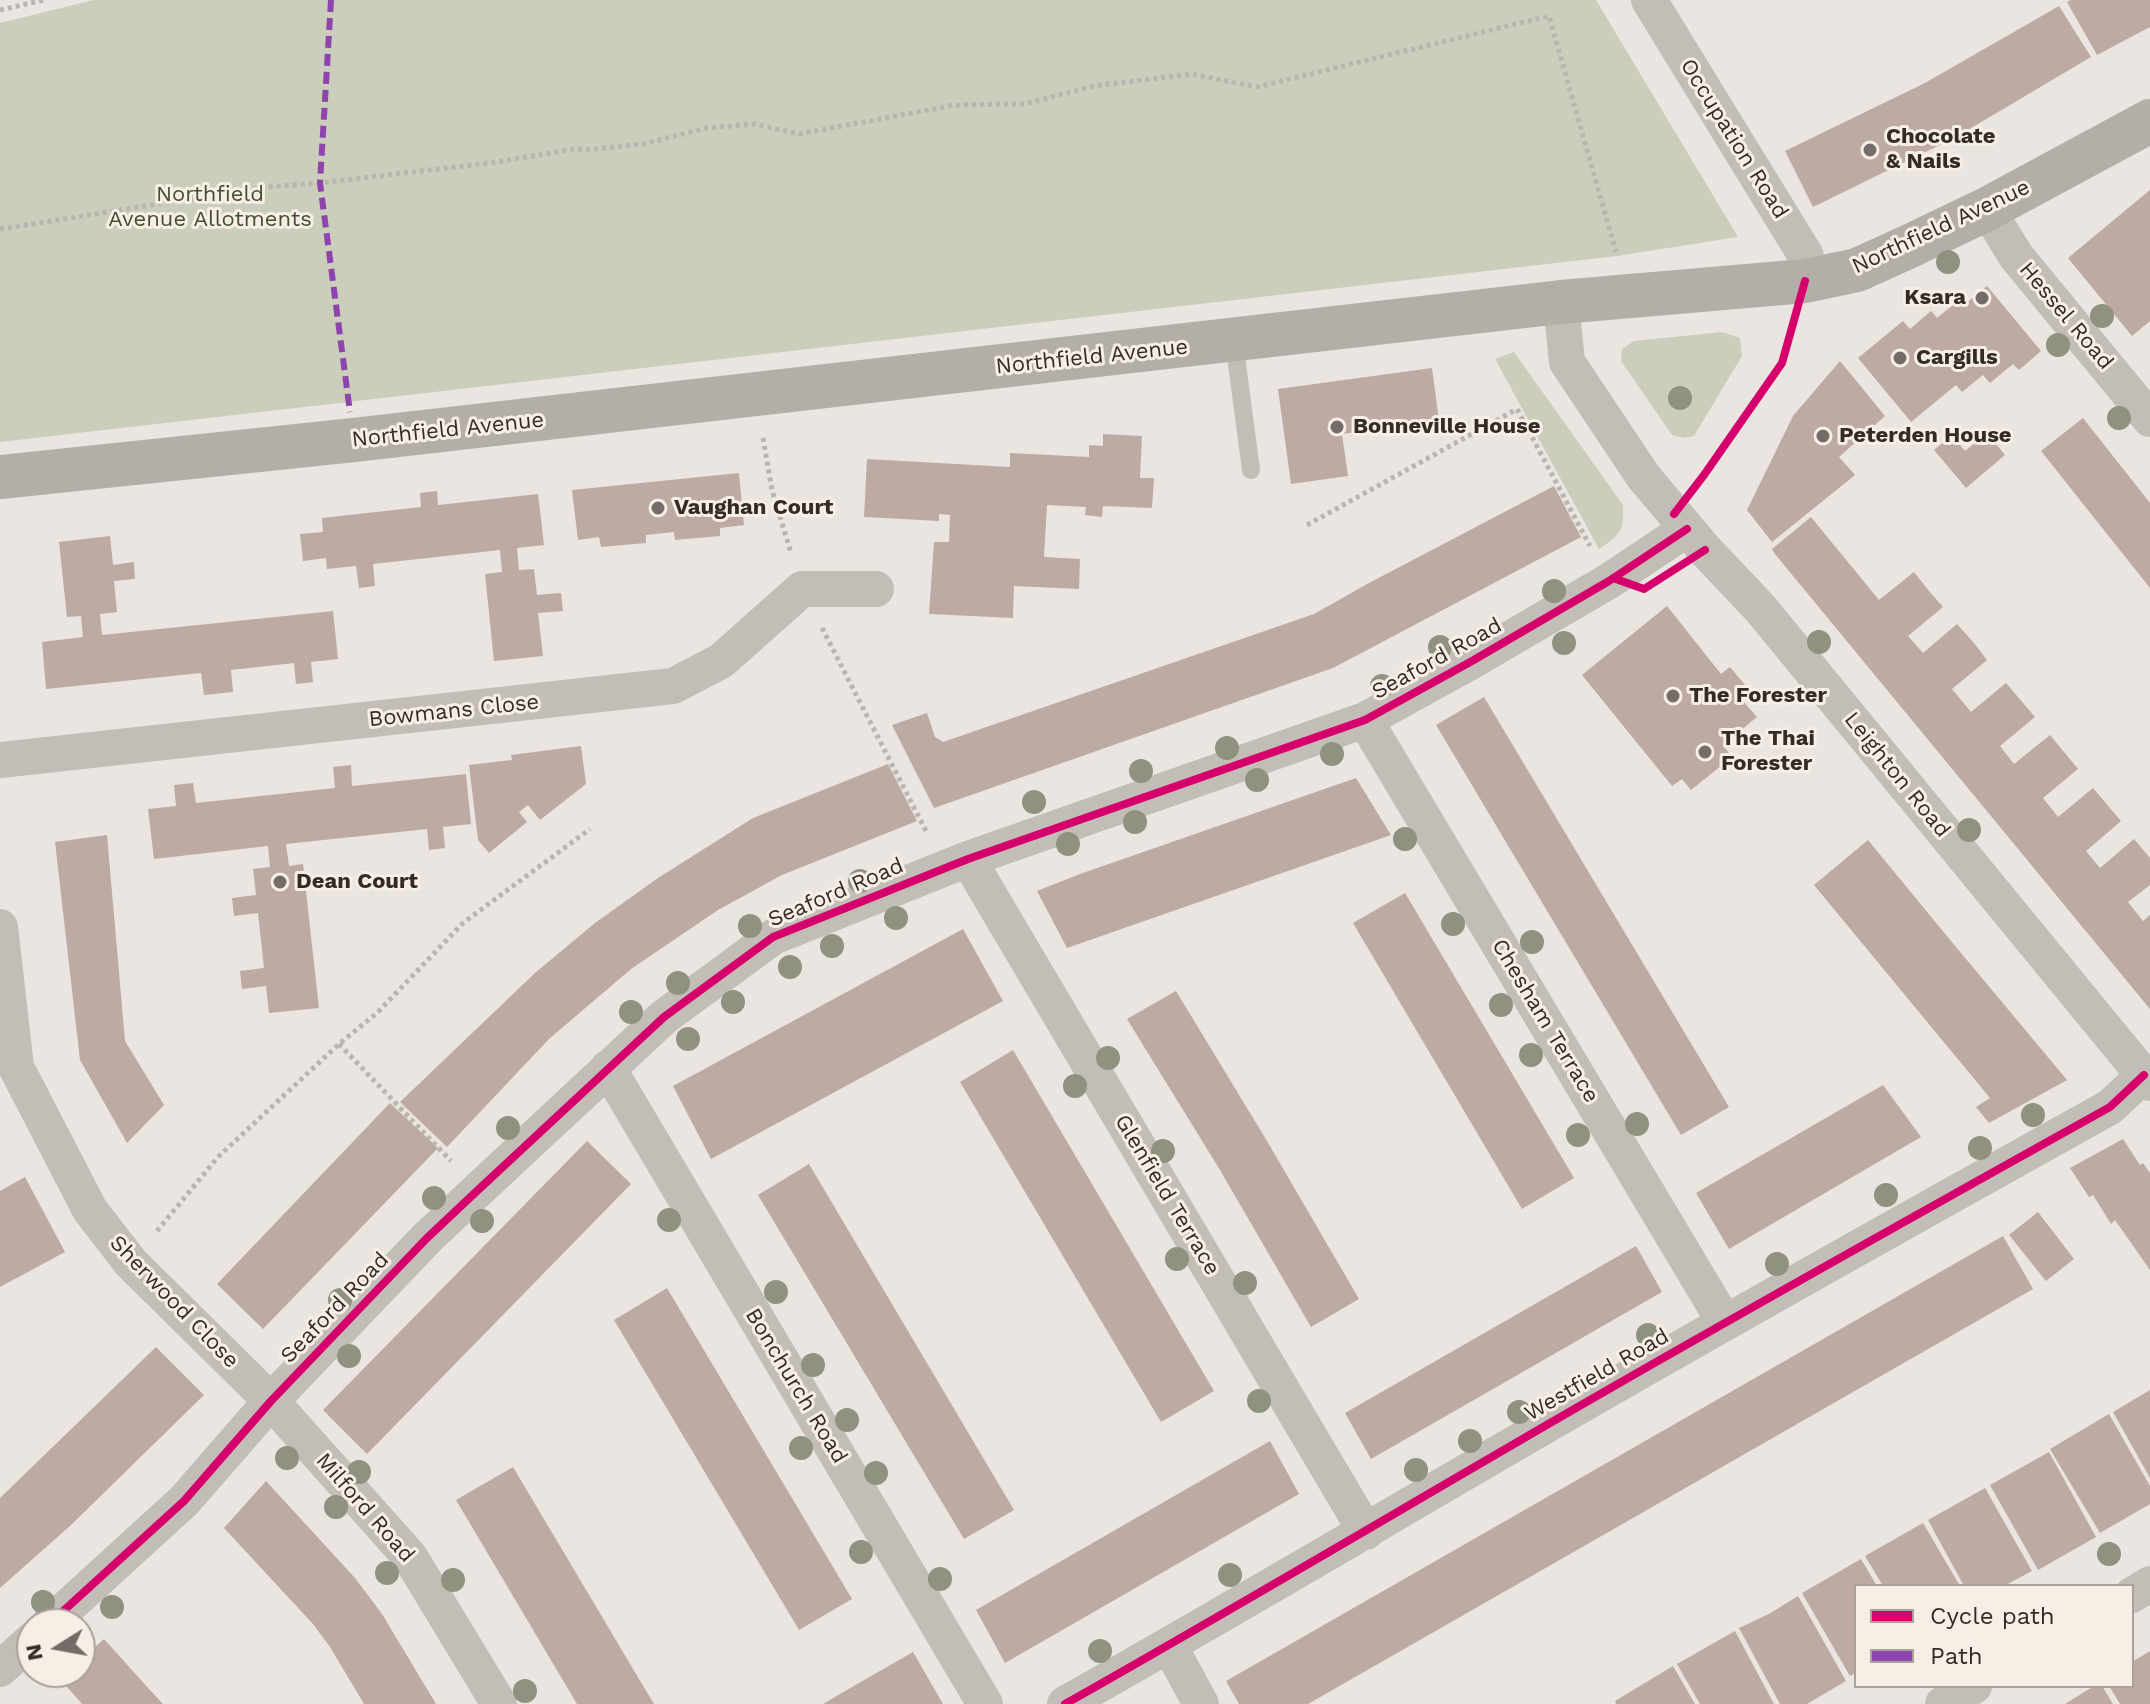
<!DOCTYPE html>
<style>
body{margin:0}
#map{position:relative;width:2150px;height:1704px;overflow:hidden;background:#eae5e0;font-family:"Work Sans",sans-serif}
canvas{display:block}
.legend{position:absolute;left:1854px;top:1584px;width:280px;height:104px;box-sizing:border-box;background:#f7efe6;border:2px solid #a9a19a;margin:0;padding:10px 14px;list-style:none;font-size:24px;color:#332b27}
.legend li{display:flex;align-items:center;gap:16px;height:40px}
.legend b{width:40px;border:2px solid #a9a19a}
.north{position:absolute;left:16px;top:1608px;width:80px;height:80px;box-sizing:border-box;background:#f7efe6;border:2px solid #a9a19a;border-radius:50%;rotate:259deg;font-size:22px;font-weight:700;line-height:32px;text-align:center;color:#332b27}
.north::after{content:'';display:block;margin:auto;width:28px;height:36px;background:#736c68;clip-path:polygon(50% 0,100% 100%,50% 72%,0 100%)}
</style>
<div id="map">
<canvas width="2150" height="1704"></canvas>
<ul class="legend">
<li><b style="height:10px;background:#d6006c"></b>Cycle path</li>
<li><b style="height:10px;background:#8e44ad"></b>Path</li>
</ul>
<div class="north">N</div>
</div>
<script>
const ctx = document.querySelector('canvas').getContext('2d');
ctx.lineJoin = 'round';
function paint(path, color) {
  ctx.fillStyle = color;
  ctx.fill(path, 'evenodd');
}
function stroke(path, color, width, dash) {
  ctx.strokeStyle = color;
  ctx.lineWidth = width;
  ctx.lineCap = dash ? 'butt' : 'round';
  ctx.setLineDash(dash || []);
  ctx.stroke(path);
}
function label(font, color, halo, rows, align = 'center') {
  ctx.font = font + ' "Work Sans",sans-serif';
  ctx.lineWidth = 6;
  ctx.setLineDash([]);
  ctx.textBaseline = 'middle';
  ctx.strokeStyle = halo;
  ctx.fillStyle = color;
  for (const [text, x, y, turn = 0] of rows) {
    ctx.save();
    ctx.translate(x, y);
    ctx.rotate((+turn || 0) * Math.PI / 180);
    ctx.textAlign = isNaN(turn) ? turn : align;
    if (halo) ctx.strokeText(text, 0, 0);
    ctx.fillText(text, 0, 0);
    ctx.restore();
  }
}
const green = new Path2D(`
 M94,0H1596L1738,237L1617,256L0,442V23Z
 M1722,332L1740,338L1742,356L1694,436L1684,438L1672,435L1621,361L1622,349L1634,341Z
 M1514,352L1623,505C1624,532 1621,534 1599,549L1495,359Z`);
const building = new Path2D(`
 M2071,0H2150V27L2097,55L2067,2Z
 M2059,6L2091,57L1956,137L1813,207L1785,151L1925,83Z
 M2150,190V321L2132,336L2068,258Z
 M1987,286L2041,351L2019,370L2013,364L1990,383L1983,375L1962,392L1956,385L1911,422L1858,358L1903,321L1910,329L1931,311L1937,318L1960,299L1965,304Z
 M1840,361L1885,416L1839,457L1855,475L1772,542L1747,510L1793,416Z
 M1432,368L1439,421L1342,434L1348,476L1291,484L1278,389Z
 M2083,418L2150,503V588L2041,451Z
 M1987,433L2005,455L1966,488L1934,450L1952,435L1965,451Z
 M1103,434L1142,436L1140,478H1154L1152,508L1103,506L1102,517L1085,515L1086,507L1047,505L1044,557L1080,559L1079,589L1014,586L1013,618L929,614L934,542H949L950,515L939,514V521L864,517L867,459L1010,467V453L1089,457V445L1103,446Z
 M739,473L744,525L720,528V536L675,540L674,532L646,535V543L601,547L599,537L578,540L572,490Z
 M1554,486L1581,537L1333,668L934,808L892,725L927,713L935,737L943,742L1314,614L1369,583Z
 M437,491L438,505L538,494L544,545L517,548L519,570L534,569L537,595L561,593L563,611L538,613L543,656L494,661L485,574L502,572L500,550L373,564L375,586L359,588L356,566L327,569L326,558L303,561L300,534L323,532L322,518L421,507L420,493Z
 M1811,517L1879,600L1914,572L1929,591L1943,607L1908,636L1923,653L1957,624L1974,643L1987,660L1952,689L1971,712L2006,683L2035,717L2000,746L2014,764L2050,735L2078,769L2043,798L2058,817L2093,788L2121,821L2086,851L2100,868L2134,839L2150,858V885L2128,902L2143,921L2150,915V1009L1775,554L1772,549Z
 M110,536L113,565L134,562L135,579L114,581L117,612L100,614L102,635L333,611L338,659L311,662L313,682L296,684L294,663L231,670L233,692L204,695L201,673L46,689L42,642L83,637L81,616L67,617L59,542Z
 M1667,606L1721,674L1730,667L1751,692L1742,700L1757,717L1723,745L1732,757L1691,790L1682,779L1672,786L1582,675Z
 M1484,697L1729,1107L1681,1135L1436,725Z
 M581,746L586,784L540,820L528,805L519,812L527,822L489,853L478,840L469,765L512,760L511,755Z
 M888,764L917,821L782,875L718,910L631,969L549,1039L447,1147L400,1102L535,973L595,923L658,878L753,818Z
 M351,765L352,786L466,774L471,824L443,827L445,848L429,850L427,829L286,844L289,866L303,864L319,1008L269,1013L266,986L242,989L240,971L264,968L258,913L234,916L232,898L256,895L253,869L270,867L268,846L154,859L148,809L176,806L174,785L193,783L196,803L335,788L333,767Z
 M1356,778L1391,835L1067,948L1037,891L1080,874Z
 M107,835L125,1041L164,1105L127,1143L80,1060L55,842Z
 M1868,840L1946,935L2067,1080L1989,1123L1976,1107L1990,1098L1814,885Z
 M1405,893L1574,1178L1522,1209L1353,923Z
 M963,929L1003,1001L711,1159L673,1086Z
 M1176,991L1267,1141L1359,1299L1311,1327L1220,1170L1127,1019Z
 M1013,1050L1214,1391L1161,1422L960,1082Z
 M1883,1085L1921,1137L1729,1249L1696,1193Z
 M390,1103L438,1148L263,1329L217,1284Z
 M2123,1139L2140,1165L2143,1163L2150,1173V1270L2115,1220L2111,1224L2093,1195L2089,1197L2070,1168Z
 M587,1141L631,1184L367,1454L323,1410Z
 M809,1164L1014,1510L964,1539L758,1195Z
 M25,1177L65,1252L0,1287V1191Z
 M2038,1212L2074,1259L2046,1281L2009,1235Z
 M2003,1236L2033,1289L1308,1704H1239L1226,1681Z
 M1636,1246L1662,1292L1371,1459L1345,1413Z
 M667,1288L852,1599L799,1630L614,1320Z
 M156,1347L204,1395L70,1526L0,1588V1498Z
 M2150,1390V1478L2113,1412Z
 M2109,1414L2150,1486V1504L2100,1533L2050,1449Z
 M1270,1441L1299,1494L1005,1663L976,1610Z
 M2049,1452L2096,1537L2038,1570L1990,1485Z
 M513,1467L639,1679L654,1704H577L456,1500Z
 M266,1481L355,1578L382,1614L436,1704H364L330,1647L313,1624L224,1528Z
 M1985,1488L2032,1571L2004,1586H1964L1928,1520Z
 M1923,1523L1960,1586H1883L1865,1556Z
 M1861,1559L1877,1586H1856V1673L1850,1676L1802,1593Z
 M1798,1596L1846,1681L1807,1704H1780L1739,1628L1769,1614Z
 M1735,1631L1774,1704H1700L1677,1664Z
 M104,1639L149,1689L163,1704H82L60,1679L67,1672H80V1660Z
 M2150,1651V1704H2120L2109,1686H2132V1662Z
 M913,1652L943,1704H823L859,1683Z
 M1673,1666L1695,1704H1616L1615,1701Z
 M2094,1686H2102L2113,1704H2065Z`);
const path = new Path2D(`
 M0,10L44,0
 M0,229L265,187L320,183L489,163L575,149L586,150L642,144L707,128L755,124L799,134L955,105L1024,104L1094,86L1191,74L1257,87L1549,16L1616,252
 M763,438L772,490L791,553
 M1307,525L1517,409L1590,546
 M822,628L927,833
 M339,1044L451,1161
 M157,1231L218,1157L339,1044L377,1013L463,923L590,829`);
const lane = new Path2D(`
 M1234,341L1251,470`);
const street = new Path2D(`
 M1649,0L1806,256L1805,281
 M1987,209L2016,256L2150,419
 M1561,302L1567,362L1643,476L1705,550L1760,608L2150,1083
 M1365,720L1725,1323
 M0,760L673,686L721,661L802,589H876
 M968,859L1366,1532
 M0,927L16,1067L90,1210L131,1263L271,1401L410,1557L499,1704
 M608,1068L985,1704
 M2132,1595L2150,1584
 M49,1624L184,1501L271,1401L427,1238L478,1190L664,1017L773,937L968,859L1365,720L1472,661L1609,581L1687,529
 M1169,1645L1201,1704
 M0,1669L32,1640
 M1065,1704C1230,1611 1393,1514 1557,1419C1740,1313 1925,1210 2110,1107L2144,1075
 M1943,1704L1974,1686`);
const secondary = new Path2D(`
 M0,477L354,440L1561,302L1805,281L1857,270L1910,246L1987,209L2150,121`);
const quiet = new Path2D(`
 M331,0L320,183L350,412`);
const cycleway = new Path2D(`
 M1674,514L1704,475L1782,363L1805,281
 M1613,578L1644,589L1705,550
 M49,1624L184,1501L271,1401L427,1238L478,1190L664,1017L773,937L968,859L1365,720L1472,661L1609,581L1687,529
 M1065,1704C1230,1611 1393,1514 1557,1419C1740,1313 1925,1210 2110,1107L2144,1075`);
const trees = [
 [1948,262],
 [2102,316],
 [2058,345],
 [1680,398],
 [2119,418],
 [1554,591],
 [1819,642],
 [1564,643],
 [1440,647],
 [1382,686],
 [1227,748],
 [1332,754],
 [1141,771],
 [1257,780],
 [1034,802],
 [1135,822],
 [1969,830],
 [1405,839],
 [1068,844],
 [860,881],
 [896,918],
 [1453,924],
 [750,926],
 [1532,942],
 [832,946],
 [790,967],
 [678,983],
 [733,1002],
 [1501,1005],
 [631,1012],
 [688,1039],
 [1531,1055],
 [1108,1058],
 [1075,1086],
 [2033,1115],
 [1637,1124],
 [508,1128],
 [1578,1135],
 [1980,1148],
 [1163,1151],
 [1886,1195],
 [434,1198],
 [669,1220],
 [482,1221],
 [1177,1259],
 [1777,1264],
 [1245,1283],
 [776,1292],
 [340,1300],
 [1648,1335],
 [349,1356],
 [813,1365],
 [1259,1401],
 [1519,1412],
 [847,1420],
 [1470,1441],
 [801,1448],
 [287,1458],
 [1416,1470],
 [359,1472],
 [876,1473],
 [336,1507],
 [861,1552],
 [2109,1554],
 [387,1573],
 [1230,1575],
 [940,1579],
 [453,1580],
 [43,1602],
 [112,1607],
 [1100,1651],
 [525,1691]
];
const markers = [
 [1870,150,8,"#736c68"],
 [1982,298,8,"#736c68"],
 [1900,358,8,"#736c68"],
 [1337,427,8,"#736c68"],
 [1823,436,8,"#736c68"],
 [658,508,8,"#736c68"],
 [1673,696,8,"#736c68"],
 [1705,752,8,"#736c68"],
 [280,882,8,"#736c68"]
];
const poiNames = [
 ["Chocolate",1886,137],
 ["& Nails",1886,162],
 ["Ksara",1966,298,"right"],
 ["Cargills",1916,358],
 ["Bonneville House",1353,427],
 ["Peterden House",1839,436],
 ["Vaughan Court",674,508],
 ["The Forester",1689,696],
 ["The Thai",1721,739],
 ["Forester",1721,764],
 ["Dean Court",296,882]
];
const streetNames = [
 ["Occupation Road",1734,139,58],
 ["Northfield Avenue",1941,227,-25],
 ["Hessel Road",2066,316,50],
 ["Northfield Avenue",1092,357,-6],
 ["Northfield Avenue",448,430,-6],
 ["Seaford Road",1437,659,-29],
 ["Bowmans Close",454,711,-6],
 ["Leighton Road",1897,775,51],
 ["Seaford Road",836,893,-23],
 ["Chesham Terrace",1545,1021,59],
 ["Glenfield Terrace",1167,1195,59],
 ["Sherwood Close",174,1302,46],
 ["Seaford Road",335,1308,-46],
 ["Westfield Road",1597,1375,-30],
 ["Bonchurch Road",796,1386,59],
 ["Milford Road",365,1508,49]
];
const parkNames = [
 ["Northfield",210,195],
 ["Avenue Allotments",210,220]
];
paint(green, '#cbcebb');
paint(building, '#bcaaa3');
stroke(path, '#bbb5b1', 5, [4, 4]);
stroke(lane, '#c3bdb8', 18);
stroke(street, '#c3bdb8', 36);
stroke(secondary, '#b4aea9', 44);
stroke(quiet, '#8e44ad', 6, [12, 6]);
stroke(cycleway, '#d6006c', 8);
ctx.fillStyle = '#8e927e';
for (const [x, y] of trees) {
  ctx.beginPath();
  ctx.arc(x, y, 12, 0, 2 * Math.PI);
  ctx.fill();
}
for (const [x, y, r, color] of markers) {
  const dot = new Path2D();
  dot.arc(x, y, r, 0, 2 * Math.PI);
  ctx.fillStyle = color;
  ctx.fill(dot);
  stroke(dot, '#f7efe6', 3);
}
label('bold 22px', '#332b27', '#f7efe6', poiNames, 'left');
label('22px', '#332b27', '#f7efe6', streetNames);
label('22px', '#434e2e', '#f7efe6', parkNames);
</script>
